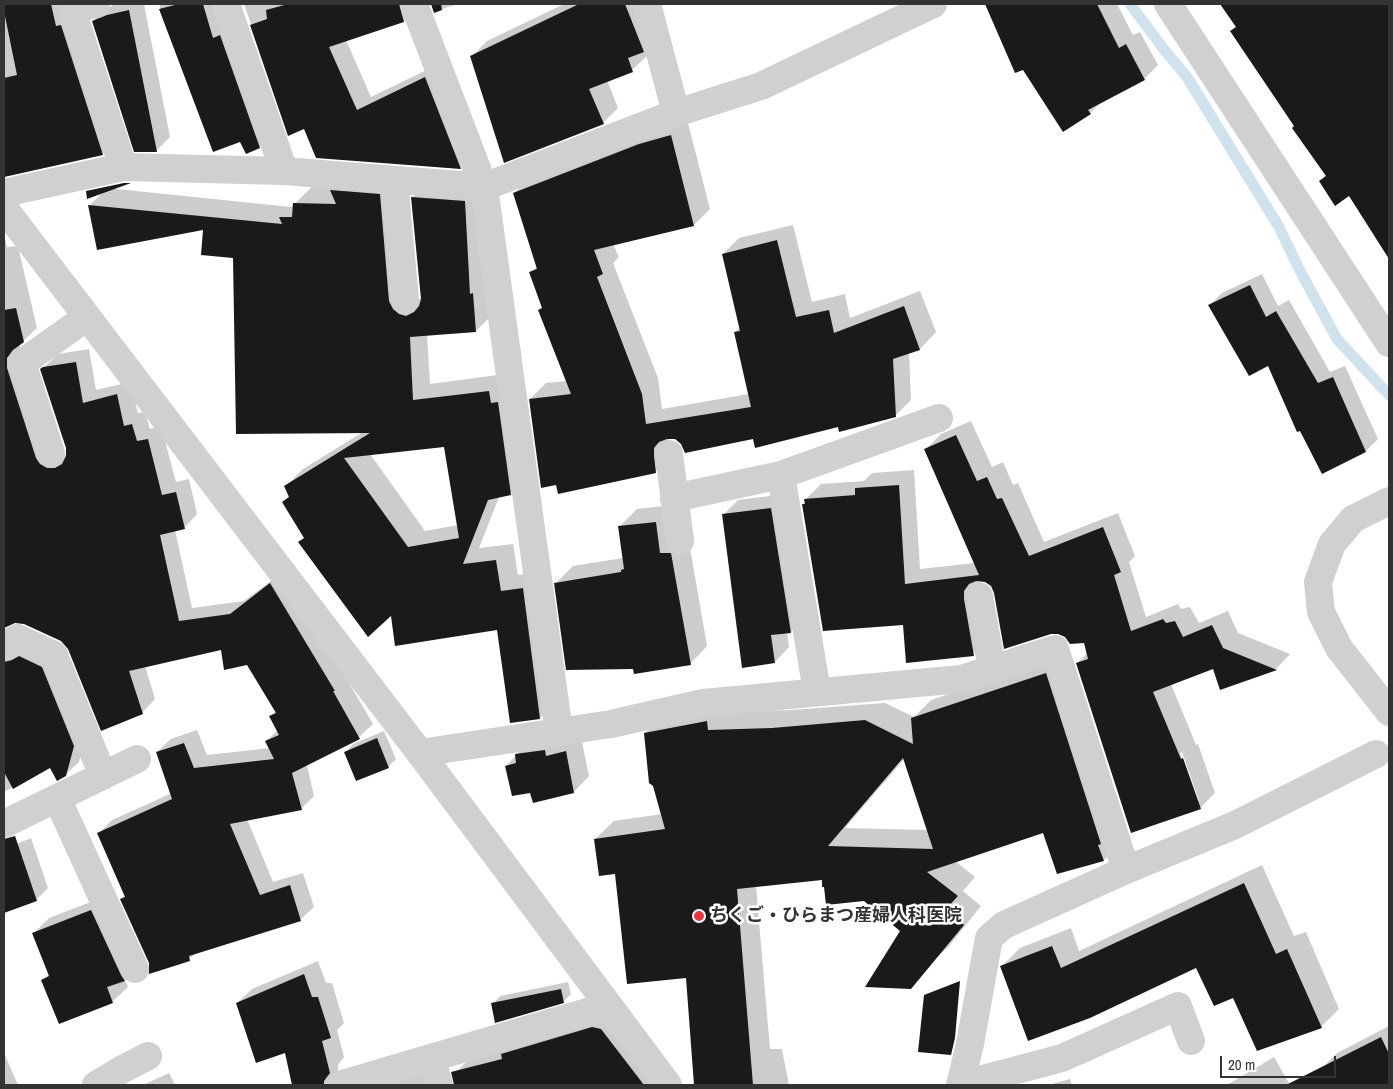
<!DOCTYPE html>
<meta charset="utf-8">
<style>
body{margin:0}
#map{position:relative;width:1393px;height:1089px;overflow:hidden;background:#fff;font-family:"Archivo Narrow",sans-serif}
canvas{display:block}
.frame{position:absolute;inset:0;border:5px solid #333;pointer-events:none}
.scale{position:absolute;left:1220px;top:1056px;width:116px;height:22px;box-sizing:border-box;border:2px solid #333;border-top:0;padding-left:6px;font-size:15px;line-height:18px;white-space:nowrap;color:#333;-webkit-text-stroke:4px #fff;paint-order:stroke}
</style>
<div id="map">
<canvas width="1393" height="1089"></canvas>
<div class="frame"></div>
<div class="scale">20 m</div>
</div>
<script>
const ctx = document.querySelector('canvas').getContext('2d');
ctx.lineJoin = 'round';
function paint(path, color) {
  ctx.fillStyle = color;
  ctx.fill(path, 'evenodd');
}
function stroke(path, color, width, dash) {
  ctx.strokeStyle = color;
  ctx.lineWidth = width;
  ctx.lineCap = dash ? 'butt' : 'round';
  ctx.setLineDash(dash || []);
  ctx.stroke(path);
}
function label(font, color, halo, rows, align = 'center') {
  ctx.font = font + ' "Archivo Narrow","Noto Sans JP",sans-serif';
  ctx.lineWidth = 5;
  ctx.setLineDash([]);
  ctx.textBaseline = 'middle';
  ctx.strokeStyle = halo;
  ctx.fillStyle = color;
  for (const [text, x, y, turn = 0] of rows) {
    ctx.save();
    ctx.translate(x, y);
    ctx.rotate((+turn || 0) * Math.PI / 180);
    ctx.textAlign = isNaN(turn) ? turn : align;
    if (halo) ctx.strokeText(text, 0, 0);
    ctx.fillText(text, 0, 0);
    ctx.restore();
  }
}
const shadow = new Path2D(`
 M4,4H71L116,141L102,154L4,164Z
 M112,4H144L170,137L156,151L93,21L107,8L112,6Z
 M159,4H228L273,133L259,147L241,141L213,151Z
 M244,4H416L417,8L404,21L346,40L371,97L439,64L474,155L460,168L305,128L289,134Z
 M432,4H458L435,11Z
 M564,4H646L648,55L632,70L607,80L618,108L603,123L472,56L487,41Z
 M986,4H1117L1133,35L1140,32L1158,65L1144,79L1101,102L1090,113L1024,68L1016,71Z
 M1222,4H1389V257L1350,195L1320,181L1326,175L1232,31L1237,26Z
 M687,119L710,209L694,225L613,244L619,257L613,263L658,378L662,409L749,394L735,332L740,327L723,254L739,238L793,225L812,302L845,294L850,318L920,291L936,332L920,349L909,352L911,400L895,416L753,438H669L671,456L655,472L530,399L546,383L567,381L539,311L543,307L531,272L537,266L514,193L531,177Z
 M396,178L416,298L422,299L413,197L429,180L482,185L493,314L476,331L427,335L430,384L505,374L527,477L510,494L499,497L479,548L513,544L518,575L540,571L557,701L540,718L498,629L392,614L283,502L290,495L286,486L303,469L363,432L234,257L204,229L98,248L90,205L107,188L291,207L312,187ZM445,445L458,525L425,531L370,454Z
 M4,235L7,247L18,246L37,328L20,344V354L61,455H68L67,448L42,369L58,354L89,349L96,390L130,382L138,413L145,412L150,429L161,426L176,482L189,479L197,514L184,528L175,530L192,608L244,601L284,571L373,724L359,737L307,765L314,796L301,809L247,819L273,882L303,873L314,907L300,920L196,953L189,959L150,962L122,899L126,895L99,833L112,820L172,793L157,752L171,739L197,730L207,755L270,748L266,741L278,730L270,717L276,711L247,664L222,649L145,666L155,699L142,713L61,640L24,623L16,621L4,627Z
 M1262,274L1278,306L1289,300L1330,372L1345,366L1378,439L1366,451L1322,473L1268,364L1209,306L1222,293Z
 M971,421L992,467L1003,462L1013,485L1018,483L1044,542L1118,513L1135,556L1129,562L1146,617L1178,604L1181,609L1190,607L1199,623L1228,611L1238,633L1290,654L1276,669L1221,688L1213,667L1171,684L1196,745L1198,744L1215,793L1200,808L1077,663L1088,653L1085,641L1058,632L996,593L992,586L985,580H979L978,583L988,639L973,654L905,624L803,505L806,499L821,484L864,481L872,473L914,470L920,569L975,563L926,449L941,434ZM1182,752L1199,801H1197L1180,753Z
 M785,494L805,617L791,632H787L789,647L775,662L724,514L738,500Z
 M673,505L688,536L707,646L690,664L633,668L556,583L573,566L623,558L619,527L637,509Z
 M4,642L33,643L87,732L79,762L65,775L51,766L4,792Z
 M1065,655L1122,841L1104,860L1058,873L1044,831L955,861L975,877L963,891L981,906L949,946L931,963L902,931L864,900L823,878L756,886L770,1049H782L789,1085H696L687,977L595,839L614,821L662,814L645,733L664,714L791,710L885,703L914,717L931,700ZM905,758L928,830L845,828Z
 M384,731L396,759L388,767L346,752L353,744Z
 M581,737L589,776L574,792L533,801L531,792L506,766L531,739Z
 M31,838L48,888L36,900L4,908V849Z
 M1262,865L1294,936L1306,932L1339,1009L1321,1027L1234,996L1196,967L1090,1016L1001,967L1020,948L1071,928L1079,951Z
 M106,896L140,965L125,980L128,987L112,1002L43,980L50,974L34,933L49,918Z
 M318,961L326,983H332L344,1023L337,1030L344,1057L338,1065V1074L349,1085H293L286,1051L237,1003L252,989Z
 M568,982L571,994L563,1002L493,1004L500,996Z
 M607,1013L669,1085H455L453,1075L468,1060Z
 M1389,1026V1085H1332L1322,1068L1337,1053Z
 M4,1053L18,1085H4Z
 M1274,1057L1290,1085H1227Z
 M435,1066L448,1085H367Z
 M169,1073L175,1085H143Z
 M1070,1079L1072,1085H1048Z`);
const stream = new Path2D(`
 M1130,4L1166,52L1187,77L1279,227L1299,269L1337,339L1389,395`);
const building = new Path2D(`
 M4,4H51L56,26L61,25L103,155L4,177V78L17,75L4,11Z
 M179,4H203L213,38L220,35L260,148L246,154L240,142L213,152L159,9Z
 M288,4H399L404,22L329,47L357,110L425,77L461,169L316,158L304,129L288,136L250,25L267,19L266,10Z
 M431,4H441L442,10L434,13Z
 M579,4H625L644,52L628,58L633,72L589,89L604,124L504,163L470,56Z
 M985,4H1097L1119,48L1126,44L1145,80L1088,110L1091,114L1063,132L1023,70L1015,73Z
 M1220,4H1389V259L1349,196L1335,206L1319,181L1326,176L1292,128L1294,126L1230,31L1236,27Z
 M129,10L157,152H134L92,21L107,15Z
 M671,135L694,226L594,250L603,274L597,277L642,394L646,424L751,407L734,332L740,331L722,254L777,240L796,317L829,310L834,333L904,306L920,350L893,359L896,417L839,432L838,427L755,448L753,439L685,453L681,444L675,439H667L659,442L654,448V456L656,473L558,494L556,485L541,488L529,399L571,394L538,310L542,308L529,272L537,269L513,193L639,144Z
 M124,183H131L87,199L86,191Z
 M330,190L380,194L389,301L393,309L399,314L406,316L414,312L419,306L421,299L411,197L465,201L470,294L473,293L476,332L410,337L413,400L489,391L491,403L498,402L511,495L488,500L463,564L496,560L501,591L523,588L540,719L510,723L497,630L395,646L391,616L368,637L298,542L304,538L282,502L289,497L284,486L370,433L236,434L233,258L201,255L203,230L97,250L88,205L282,224L279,217H292L293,203L336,204ZM444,447L459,538L408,547L344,458Z
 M1250,285L1266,317L1276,311L1318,383L1333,377L1366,452L1322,474L1300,431L1297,432L1268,366L1249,376L1208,305Z
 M16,308L24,342L13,350L7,358V368L36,458L40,464L47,468H55L62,464L66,456V448L40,369L43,367L76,362L83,403L117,394L124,426L132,424L137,441L148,439L162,495L176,492L185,529L160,535L179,621L230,614L270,583L335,691H333L360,739L292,773L302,810L230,824L260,895L290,885L301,921L189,956L190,961L149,974V963L120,899L125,897L97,833L172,799L156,752L184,743L194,768L274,759L265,741L279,735L269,716L276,713L247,665L224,670L221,650L129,671L143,714L101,731L68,649L61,641L24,624L15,623L4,628V310Z
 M956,435L977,481L987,477L997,499L1002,498L1029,556L1103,527L1121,572L1114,575L1131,631L1163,619L1166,623L1175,621L1183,637L1212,625L1223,648L1277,670L1220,690L1213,669L1153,692L1181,759L1183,758L1201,809L1131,833L1076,663L1088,659L1084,643L1070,644L1065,637L1058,634H1051L1004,649L994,593L991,586L985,582L976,581L969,584L964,591V599L974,656L906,663L903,625L823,631L802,504H805L804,499L855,495V488L899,485L905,584L979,575L924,449Z
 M771,508L791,633L771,635L775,663L742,668L722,514Z
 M656,522L660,553H671L691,665L634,674L633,669L566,670L554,583L621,572V570L624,569L618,526Z
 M19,656L42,667L74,746L66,776L57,781L50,768L13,789L4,772V662L12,660Z
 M1046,673L1101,844L1098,845L1104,861L1057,874L1043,833L927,872L958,896L945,910L964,925L911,989L865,987L900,931L864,901L826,905L824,887H822V880L737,889L753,1085H694L686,978L627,984L615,874L599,876L594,839L665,829L653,786L649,783L644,733L707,721L708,730L772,728L865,720L913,744L911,718ZM903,758L933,849L828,846Z
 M377,738L389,768L356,781L344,752Z
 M545,750L546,756L566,751L574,793L533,803L530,793L512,796L505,766L516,763L515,754Z
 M15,836L37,901L4,913V839Z
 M1244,883L1276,954L1287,949L1322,1028L1257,1051L1233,998L1214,1006L1196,968L1090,1018L1028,1041L1000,966L1052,946L1061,968Z
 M91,910L121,975L125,981L107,987L113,1003L59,1024L41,980L49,976L32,933Z
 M304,974L312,997H318L331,1038L322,1041L330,1073L324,1081V1085H292L285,1053L256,1063L236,1003Z
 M960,981L955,1038L951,1055L918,1052L924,995Z
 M561,989L564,1003L495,1023L491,1003Z
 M592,1027L601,1029L644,1085H454L451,1072L502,1059L501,1054Z
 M1381,1037L1389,1054V1085H1286Z`);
const minor = new Path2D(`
 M96,4L72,10L123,167
 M226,4L284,171
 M414,4L484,187L559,732
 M647,4L676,113
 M1168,4L1389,343
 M394,180L405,300
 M4,193L123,167L284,171L484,187L676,113L761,86L933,4
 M4,208L420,753L668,1085
 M51,453L22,363L87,317
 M669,454L680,541
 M781,475L817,692
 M674,498L781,475L939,418
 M1389,501L1353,519L1332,544L1318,582L1321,612L1339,648L1389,712
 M979,596L992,669
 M4,647L17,638L54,655L103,776
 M420,753L611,724L703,703L961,679L1055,649L1126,870
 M57,798L135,969
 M4,824L137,759
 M431,1058L439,1085
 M96,1085L121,1070L148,1056
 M339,1085L608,1006
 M960,1085L970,1044L989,938L1004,925L1126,870L1235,825L1376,754
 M960,1085L1062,1058L1178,1006L1191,1041`);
const markers = [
 [699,916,6,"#e63946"]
];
const poiNames = [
 ["ちくご・ひらまつ産婦人科医院",710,916]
];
paint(shadow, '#0003');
stroke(stream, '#cfe2ee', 11);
paint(building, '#1a1a1a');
stroke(minor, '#d0d0d0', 28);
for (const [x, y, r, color] of markers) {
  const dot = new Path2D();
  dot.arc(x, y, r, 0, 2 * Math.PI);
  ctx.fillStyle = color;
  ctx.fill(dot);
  stroke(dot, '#fff', 2);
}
label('bold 18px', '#333', '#fff', poiNames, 'left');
</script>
